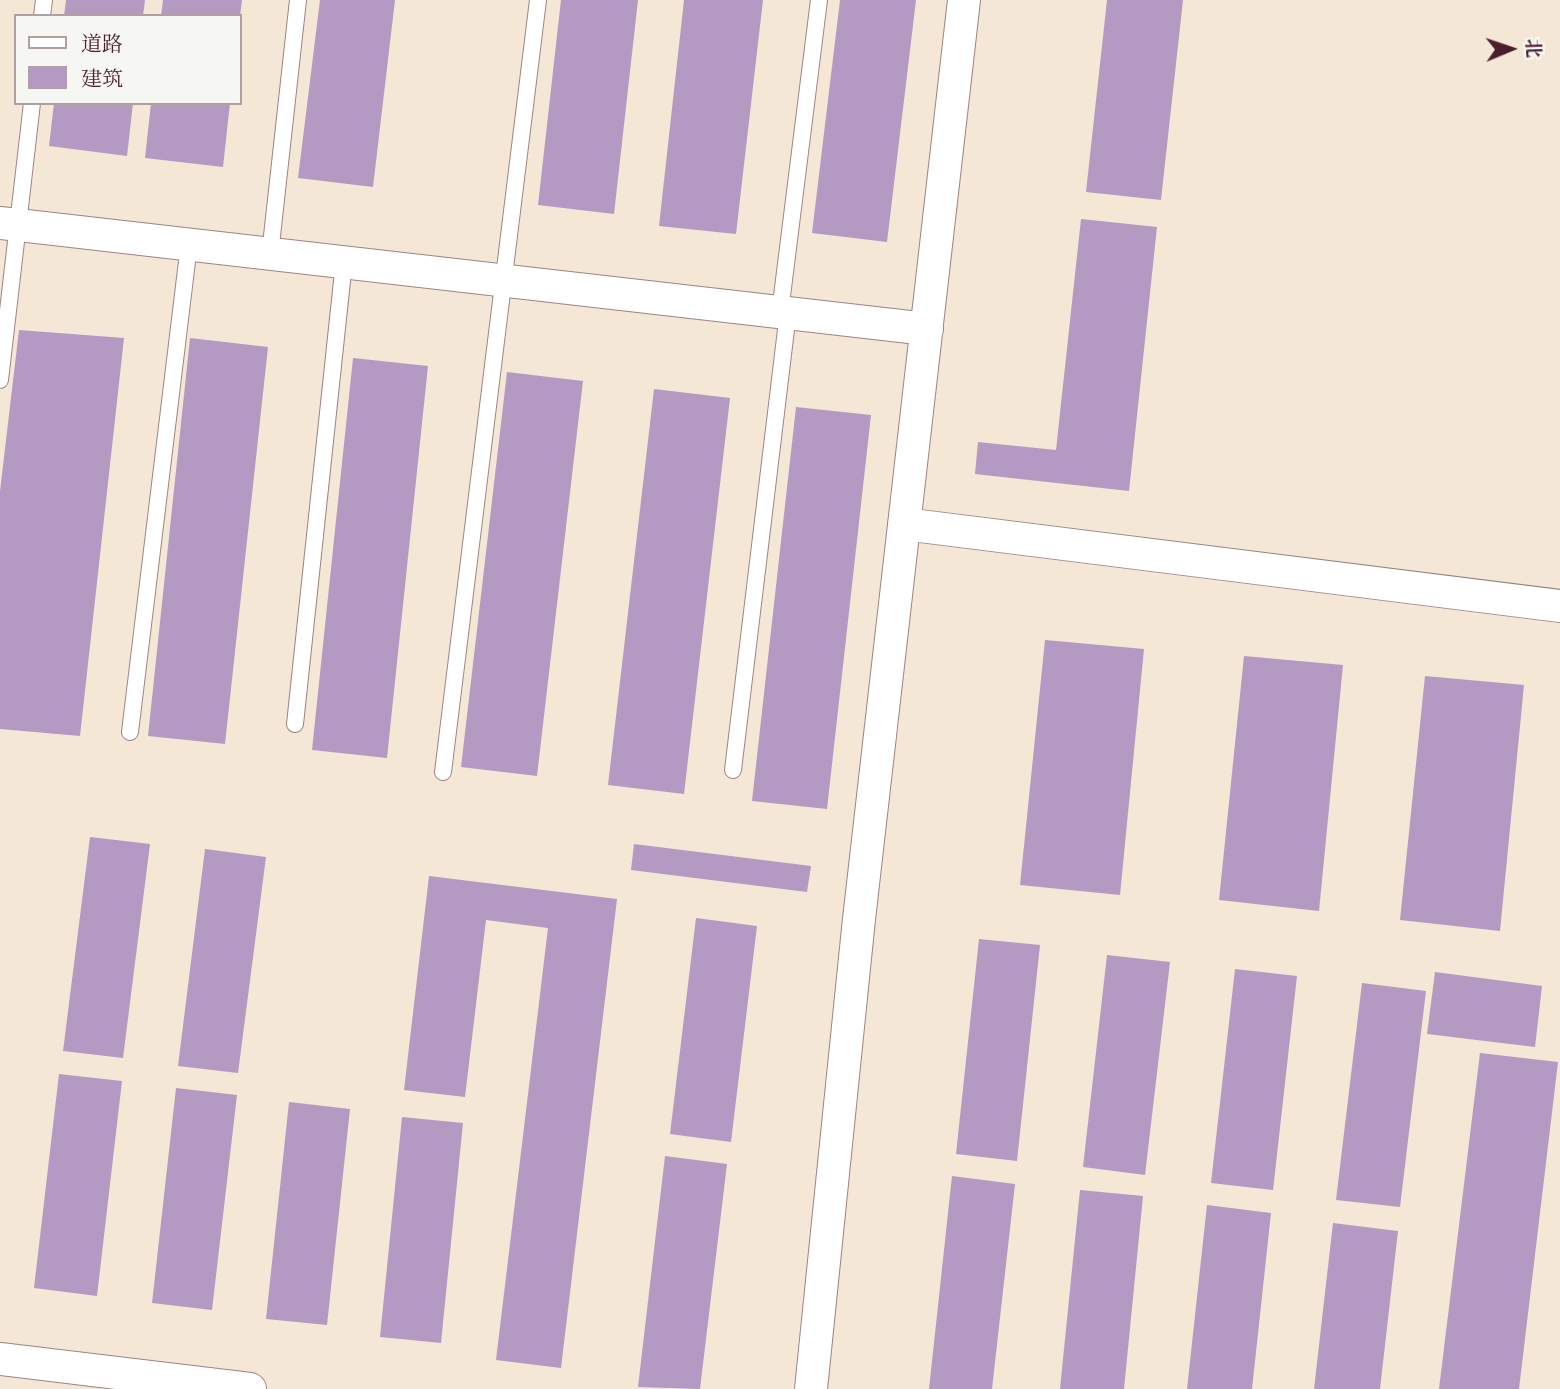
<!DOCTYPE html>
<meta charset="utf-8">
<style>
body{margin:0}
#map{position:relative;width:1560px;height:1389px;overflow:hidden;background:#f4e7d5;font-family:"IM FELL DW Pica","Noto Serif SC",serif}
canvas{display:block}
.legend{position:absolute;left:14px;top:14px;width:228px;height:91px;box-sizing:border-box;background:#f6f6f2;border:2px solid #b1a0a2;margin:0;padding:9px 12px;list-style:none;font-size:21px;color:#4a1f2b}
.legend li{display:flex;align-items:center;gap:14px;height:35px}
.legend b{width:35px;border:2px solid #b1a0a2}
.north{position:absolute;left:1476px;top:14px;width:70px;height:70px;-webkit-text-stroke:5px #f6f6f2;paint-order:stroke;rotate:88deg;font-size:19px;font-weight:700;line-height:28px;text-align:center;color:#4a1f2b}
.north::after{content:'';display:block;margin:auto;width:24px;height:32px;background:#4a1f2b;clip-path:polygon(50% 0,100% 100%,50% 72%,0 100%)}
</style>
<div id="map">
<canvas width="1560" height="1389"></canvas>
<ul class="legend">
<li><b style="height:9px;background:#fff"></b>道路</li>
<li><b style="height:19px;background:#b499c2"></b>建筑</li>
</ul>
<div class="north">北</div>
</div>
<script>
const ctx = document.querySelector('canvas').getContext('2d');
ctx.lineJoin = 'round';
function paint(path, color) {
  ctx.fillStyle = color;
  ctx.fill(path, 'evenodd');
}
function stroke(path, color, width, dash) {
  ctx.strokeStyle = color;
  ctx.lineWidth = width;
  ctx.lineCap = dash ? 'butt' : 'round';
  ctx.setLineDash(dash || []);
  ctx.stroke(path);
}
const building = new Path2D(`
 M66,0H145L143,16H64Z
 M163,0H242L240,16H161Z
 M320,0H395L373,187L298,178Z
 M561,0H638L614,214L538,205Z
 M684,0H763L736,234L659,226Z
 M840,0H916L887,242L812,233Z
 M1107,0H1183L1161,200L1086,192Z
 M54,103H133L127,156L49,146Z
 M151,103H230L223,167L145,158Z
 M1081,219L1157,227L1129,491L975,474L978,442L1056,450Z
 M19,330L124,338L80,736L0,729V491Z
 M190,338L268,347L225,744L148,736Z
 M353,358L428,366L387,758L312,750Z
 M507,372L583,381L537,776L461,767Z
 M654,389L730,398L684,794L608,785Z
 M796,407L871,415L827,809L752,801Z
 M1045,640L1144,649L1120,895L1020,885Z
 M1244,656L1343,665L1319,911L1219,900Z
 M1425,676L1524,685L1500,931L1400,920Z
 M90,837L150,844L123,1058L63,1051Z
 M634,844L811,866L807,892L631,870Z
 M205,849L266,857L238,1073L178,1066Z
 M429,876L617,899L561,1368L496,1360L548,928L486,920L465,1097L404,1090Z
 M696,918L757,926L731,1142L670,1134Z
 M979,939L1040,945L1017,1161L956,1154Z
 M1107,955L1170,962L1145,1175L1083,1167Z
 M1235,969L1297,976L1273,1190L1211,1183Z
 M1435,972L1542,986L1535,1047L1427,1034Z
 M1362,983L1426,991L1400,1207L1336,1200Z
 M1480,1053L1558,1062L1519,1389H1439Z
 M59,1074L122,1081L97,1296L34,1288Z
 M176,1088L237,1095L212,1310L152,1303Z
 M289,1102L350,1109L327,1325L266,1319Z
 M402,1117L463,1123L441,1343L380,1337Z
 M665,1156L727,1164L700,1389L638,1387Z
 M952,1176L1015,1184L992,1389H929Z
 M1080,1190L1143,1196L1124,1389H1060Z
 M1207,1205L1271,1213L1252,1389H1187Z
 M1333,1223L1398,1231L1380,1389H1314Z`);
const lane = new Path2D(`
 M42,16L44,0
 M270,254L298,0
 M780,312L819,0
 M0,380L32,103
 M295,724L344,262
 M130,732L189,245
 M733,770L788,313
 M443,772L538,0`);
const street = new Path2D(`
 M0,223L927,329
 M904,524L1560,606
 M0,1359L250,1389
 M811,1389L859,919L964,0`);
paint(building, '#b499c2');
stroke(lane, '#9f8380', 18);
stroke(street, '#9f8380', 34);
stroke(lane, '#fff', 16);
stroke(street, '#fff', 32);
</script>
